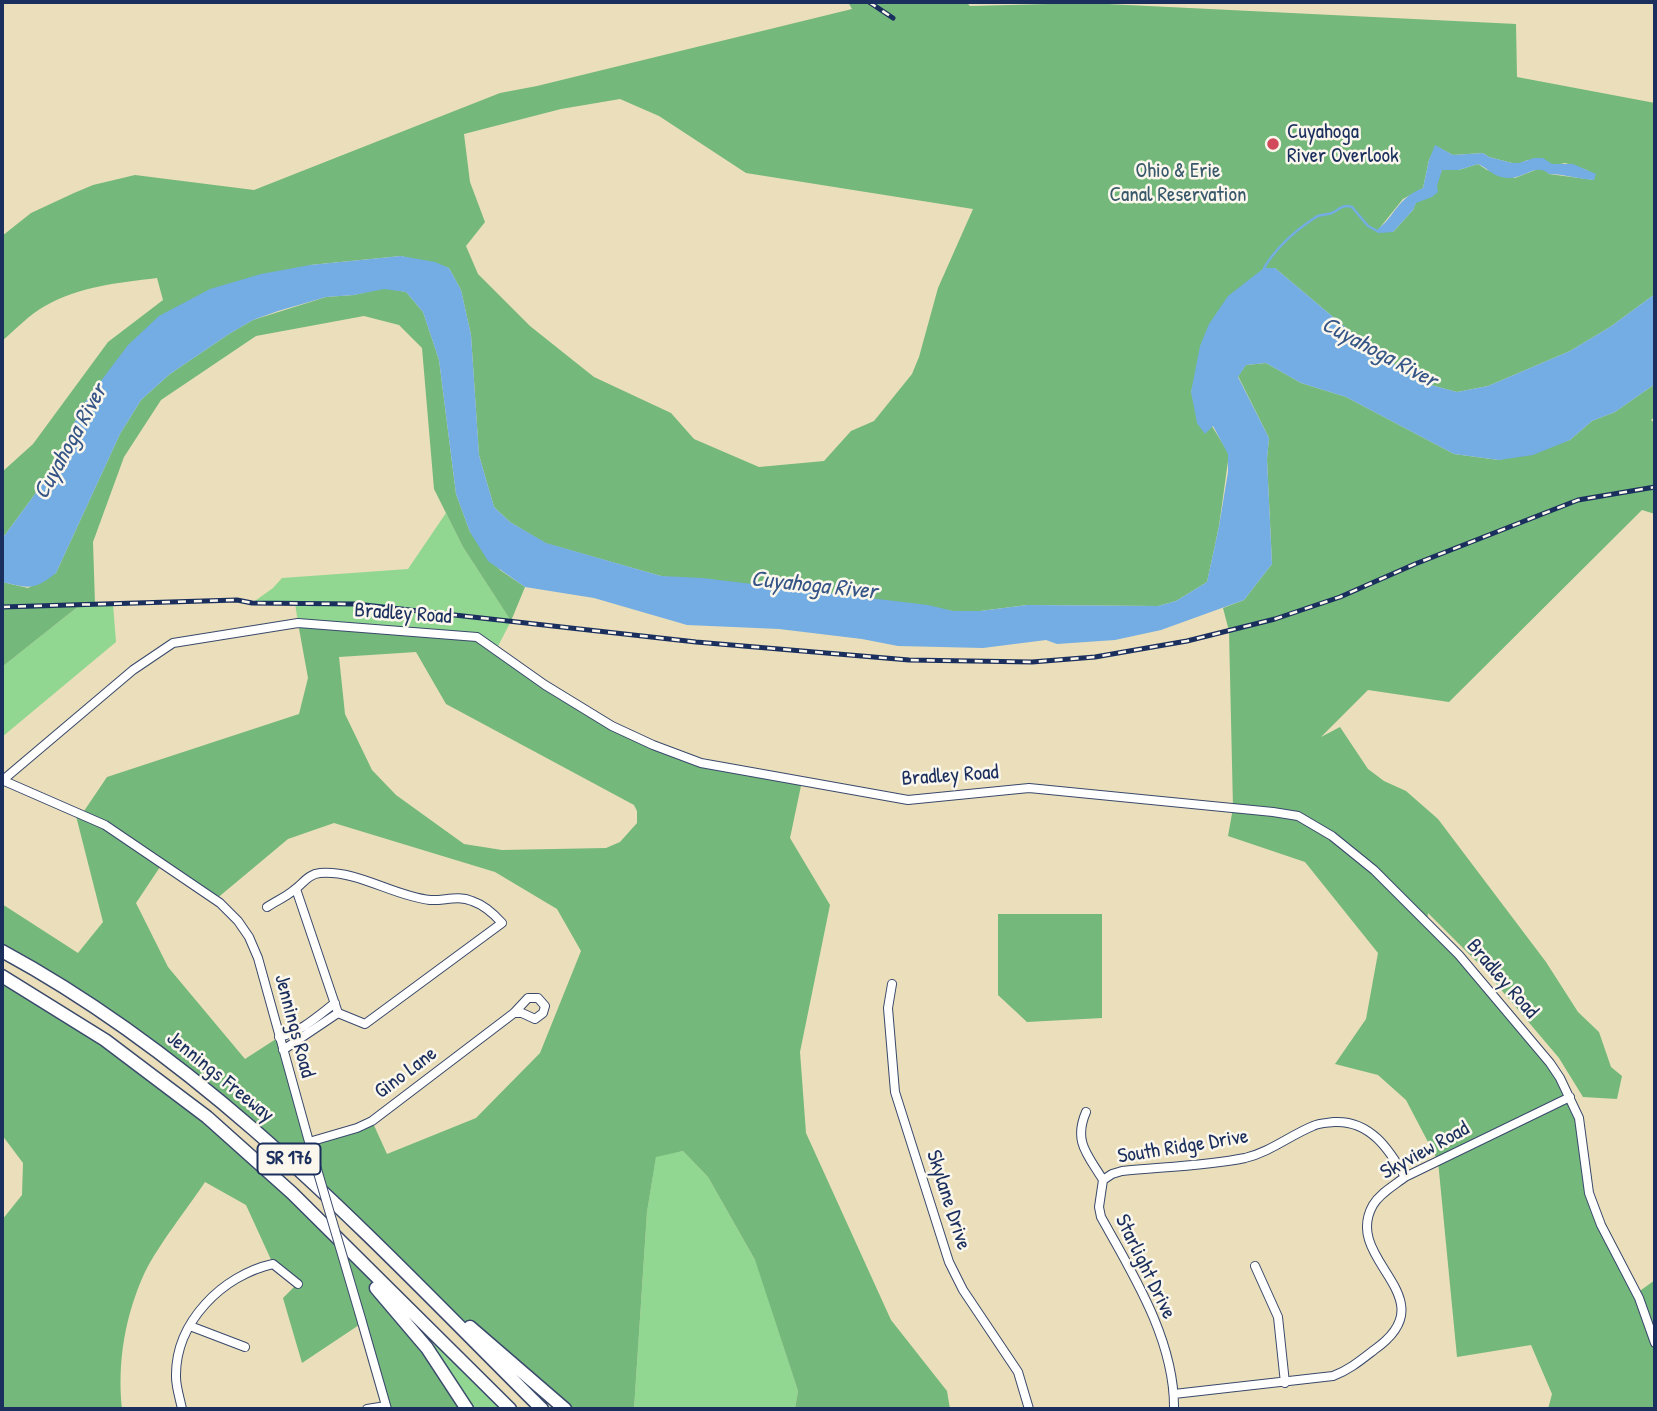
<!DOCTYPE html>
<style>
body{margin:0}
#map{position:relative;width:1657px;height:1411px;overflow:hidden;background:#eadfba;font-family:"Patrick Hand",sans-serif}
canvas{display:block}
.frame{position:absolute;inset:0;border:4px solid #1b2f5e;pointer-events:none}
</style>
<div id="map">
<canvas width="1657" height="1411"></canvas>
<div class="frame"></div>
</div>
<script>
const ctx = document.querySelector('canvas').getContext('2d');
ctx.lineJoin = 'round';
function paint(path, color) {
  ctx.fillStyle = color;
  ctx.fill(path, 'evenodd');
}
function stroke(path, color, width, dash) {
  ctx.strokeStyle = color;
  ctx.lineWidth = width;
  ctx.lineCap = dash ? 'butt' : 'round';
  ctx.setLineDash(dash || []);
  ctx.stroke(path);
}
function label(font, color, halo, rows, align = 'center') {
  ctx.font = font + ' "Patrick Hand",sans-serif';
  ctx.lineWidth = 5;
  ctx.setLineDash([]);
  ctx.textBaseline = 'middle';
  ctx.strokeStyle = halo;
  ctx.fillStyle = color;
  for (const [text, x, y, turn = 0] of rows) {
    ctx.save();
    ctx.translate(x, y);
    ctx.rotate((+turn || 0) * Math.PI / 180);
    ctx.textAlign = isNaN(turn) ? turn : align;
    if (halo) ctx.strokeText(text, 0, 0);
    ctx.fillText(text, 0, 0);
    ctx.restore();
  }
}
const green = new Path2D(`
 M446,513L463,547L511,621L496,650L298,623L295,603H252L273,588L282,578L408,569Z
 M113,604L116,642L2,737V667L80,605Z
 M683,1151L708,1177L756,1262L798,1391L795,1409H634L647,1212L656,1156Z
 M442,1342L510,1409H467L427,1348Z`);
const forest = new Path2D(`
 M848,2H966L970,6L1087,3L1516,24L1517,77L1655,103V294L1610,327L1570,351L1488,386L1457,392L1420,382L1364,343L1275,268L1197,371L1191,392L1229,454L1219,526L1207,582L1176,601L1158,606L1027,605L980,611H953L661,576L545,543L510,522L494,507L479,455L471,335L461,290L449,268L401,256L310,265L82,406L61,452L58,469L46,479L2,539V472L33,444L108,342L163,300L157,278C117,283 80,286 45,306C29,315 16,329 2,341V236L31,213L74,193L93,185L135,175L254,190L500,93L537,86L852,9ZM620,99L659,116L746,173L973,209L938,288L919,357L912,374L874,421L851,431L824,461L759,467L694,439L671,413L594,377L530,326L478,274L466,246L485,222L470,182L464,134L561,109ZM1436,146L1453,155L1483,153L1489,157L1512,163L1519,164L1527,160L1556,165L1565,163L1587,170L1594,180L1549,174L1544,169H1538L1515,178L1487,170L1478,164L1459,170H1442C1436,183 1431,199 1416,202L1413,210L1393,232L1378,230L1403,199L1423,188L1429,160Z
 M384,288L406,292L423,312L439,360L456,494L470,532L500,570L525,587L511,621L463,547L434,489L422,348L399,325L364,316L256,336L161,400L124,457L93,542L95,604L80,605L2,667V582L28,588L56,573L120,434L141,400L170,374L229,334L253,320L326,297L354,295Z
 M1266,363L1301,383L1346,397L1454,454L1499,460L1570,440L1592,421L1615,412L1655,384V417L1651,420L1655,423V514L1642,510L1449,702L1368,690L1321,737L1340,727L1368,769L1384,781L1406,791L1438,819L1546,962L1578,1012L1599,1032L1611,1067L1622,1076L1617,1099L1583,1097L1559,1058L1481,966L1428,913L1427,923L1550,1063L1579,1118L1589,1193L1637,1293L1655,1280V1409H1548L1552,1394L1531,1345L1457,1357L1438,1161L1406,1100L1378,1075L1335,1064L1366,1019L1378,953L1305,862L1228,836L1233,808L1229,631L1223,608L1244,600L1272,564L1267,459L1269,438L1238,376L1246,365Z
 M298,623L477,637L612,726L701,763L802,781L790,838L830,905L800,1052L806,1133L891,1320L947,1391L950,1409H795L798,1391L755,1260L708,1177L683,1151L656,1157L647,1212L634,1409H565L432,1299L196,1080L2,951V904L78,953L103,922L75,812L82,814L107,777L299,714L308,678ZM416,652L446,704L634,805L637,811V823L620,842L606,848L502,850L464,844L396,795L372,770L345,714L339,657ZM334,823L495,872L557,909L581,951L540,1053L476,1118L387,1154L372,1121L309,1141L279,1037L245,1059L168,967L136,903L162,864L215,900L288,839Z
 M998,914H1102V1018L1027,1022L998,995Z
 M2,976L149,1071L329,1231L398,1312L467,1409H387L362,1323L302,1363L283,1298L297,1284L273,1264L246,1205L205,1182C187,1209 159,1244 145,1272C125,1315 117,1363 122,1409H2V1220L22,1195L23,1163L2,1135Z`);
const water = new Path2D(`
 M1435,145L1453,155L1483,153L1489,157L1512,163H1519L1534,158H1543L1552,164H1573L1596,174L1594,180C1579,179 1564,174 1549,174C1537,162 1523,179 1508,178C1495,178 1489,169 1478,164L1459,170H1442L1437,186L1438,192L1432,197L1416,203L1413,210L1393,232L1380,233L1377,230C1397,214 1396,199 1423,188L1429,160Z
 M401,256L435,262L449,268L461,290L471,335L479,455L494,507L510,522L546,543L661,576L702,578L928,605L953,611H980L1027,605L1158,606L1176,601L1207,582L1219,526L1228,472V454L1213,426L1205,434L1197,423L1191,392L1200,346L1209,324L1228,296L1264,268H1275L1364,343L1420,382L1457,392L1488,386L1570,351L1610,327L1655,294V384L1615,412L1592,421L1570,440L1533,455L1499,460L1454,454L1346,397L1301,383L1266,363L1246,365L1238,377L1269,438L1267,459L1272,564L1244,600L1161,630L1115,640L1057,644L1046,640L983,648L898,646L862,639L779,629L687,625L594,598L525,587L488,561L470,532L456,494L439,360L423,312L406,292L384,289L354,295L326,297L278,311L253,320L229,334L170,374L141,400L120,434L56,573C34,591 28,588 2,582V539L46,479L58,469L61,452L82,406L128,345L159,316L210,289L261,274L310,265Z`);
const stream = new Path2D(`
 M1264,268C1276,248 1296,230 1316,217C1321,214 1327,215 1332,213C1340,209 1342,204 1352,207L1368,226L1379,232`);
const minor = new Path2D(`
 M2,780L105,825L220,903L238,921L249,937L258,958L311,1149
 M3,780L133,670L173,643L298,623L477,637L545,685L612,726L653,745L701,763L908,800L1029,788L1273,812L1298,816L1332,836L1374,870L1459,955L1550,1063L1560,1078L1579,1118L1589,1193L1601,1225L1639,1298L1655,1343
 M296,889L338,1013
 M267,907C276,901 286,897 294,890C303,884 308,874 320,873C358,870 393,896 430,900C444,901 458,895 472,901C484,905 494,914 502,923L365,1024L338,1013
 M892,984L888,1008L895,1092L949,1262L963,1290L1018,1372L1029,1409
 M279,1037C301,1032 318,1016 335,1003
 M283,1050L338,1013
 M1086,1112C1073,1142 1088,1155 1103,1180
 M309,1142L357,1128L372,1121L514,1013L528,998H538L545,1006L543,1013L535,1019L522,1013H514
 M1103,1180L1112,1174L1122,1171C1162,1167 1205,1166 1245,1158C1270,1152 1289,1136 1313,1126C1319,1123 1327,1123 1334,1122C1370,1120 1389,1149 1405,1177
 M1103,1180L1099,1207L1101,1217C1133,1274 1175,1341 1174,1409
 M1255,1266L1278,1317L1285,1383
 M362,1322L387,1409
 M190,1326L245,1347
 M1174,1394L1333,1376C1349,1370 1361,1360 1374,1350C1450,1297 1341,1261 1373,1205C1380,1193 1395,1185 1405,1177L1570,1097
 M182,1409C180,1399 176,1387 176,1377C175,1322 223,1275 273,1264L298,1284
 M367,1409L386,1406`);
const highway = new Path2D(`
 M2,951C213,1065 374,1242 542,1409
 M2,976L105,1040L207,1117L292,1193L510,1409
 M376,1288L427,1348L467,1409
 M470,1327L565,1409`);
const rail = new Path2D(`
 M869,2L893,18
 M2,607L237,600L252,603L356,604L696,642L909,660L1032,662L1095,657L1187,641L1275,619L1340,597L1415,564L1578,500L1655,487`);
const minorBridge = new Path2D(`
 M311,1149L362,1322`);
const markers = [
 [1273,144,7,"#d1495b"]
];
const shields = [
 [289,1159,63]
];
const shieldNames = [
 ["SR 176",289,1159]
];
const poiNames = [
 ["Cuyahoga",1287,132],
 ["River Overlook",1287,156]
];
const parkNames = [
 ["Ohio & Erie",1178,171],
 ["Canal Reservation",1178,195]
];
const streetNames = [
 ["Bradley Road",403,614,4],
 ["Bradley Road",950,776,-4],
 ["Bradley Road",1502,979,49],
 ["Jennings Road",294,1026,75],
 ["Gino Lane",406,1073,-37],
 ["Jennings Freeway",220,1077,39],
 ["South Ridge Drive",1183,1147,-9],
 ["Skyview Road",1425,1151,-29],
 ["Skylane Drive",948,1200,72],
 ["Starlight Drive",1145,1267,64]
];
const waterNames = [
 ["Cuyahoga River",1379,353,28],
 ["Cuyahoga River",71,442,-61],
 ["Cuyahoga River",814,586,6]
];
paint(green, '#91d791');
paint(forest, '#74b87b');
paint(water, '#73ade3');
stroke(stream, '#73ade3', 2.5);
stroke(minor, '#3a496c', 10);
stroke(highway, '#3a496c', 15);
stroke(minor, '#fff', 8);
stroke(highway, '#fff', 12);
stroke(rail, '#1b2f5e', 5);
stroke(rail, '#fbf7ec', 2.5, [8]);
stroke(minorBridge, '#3a496c', 10, []);
stroke(minorBridge, '#fff', 8);
for (const [x, y, r, color] of markers) {
  const dot = new Path2D();
  dot.arc(x, y, r, 0, 2 * Math.PI);
  ctx.fillStyle = color;
  ctx.fill(dot);
  stroke(dot, '#fbf7ec', 2.5);
}
for (const [x, y, w] of shields) {
  const box = new Path2D();
  box.roundRect(x - w / 2, y - 15.5, w, 31, 5);
  ctx.fillStyle = '#fbf7ec';
  ctx.fill(box);
  stroke(box, '#1b2f5e', 2);
}
label('bold 19px', '#1b2f5e', null, shieldNames);
label('21px', '#1b2f5e', '#fbf7ec', poiNames, 'left');
label('21px', '#38596b', '#fbf7ec', parkNames);
label('21px', '#1b2f5e', '#fbf7ec', streetNames);
label('italic 23px', '#355586', '#fbf7ec', waterNames);
</script>
